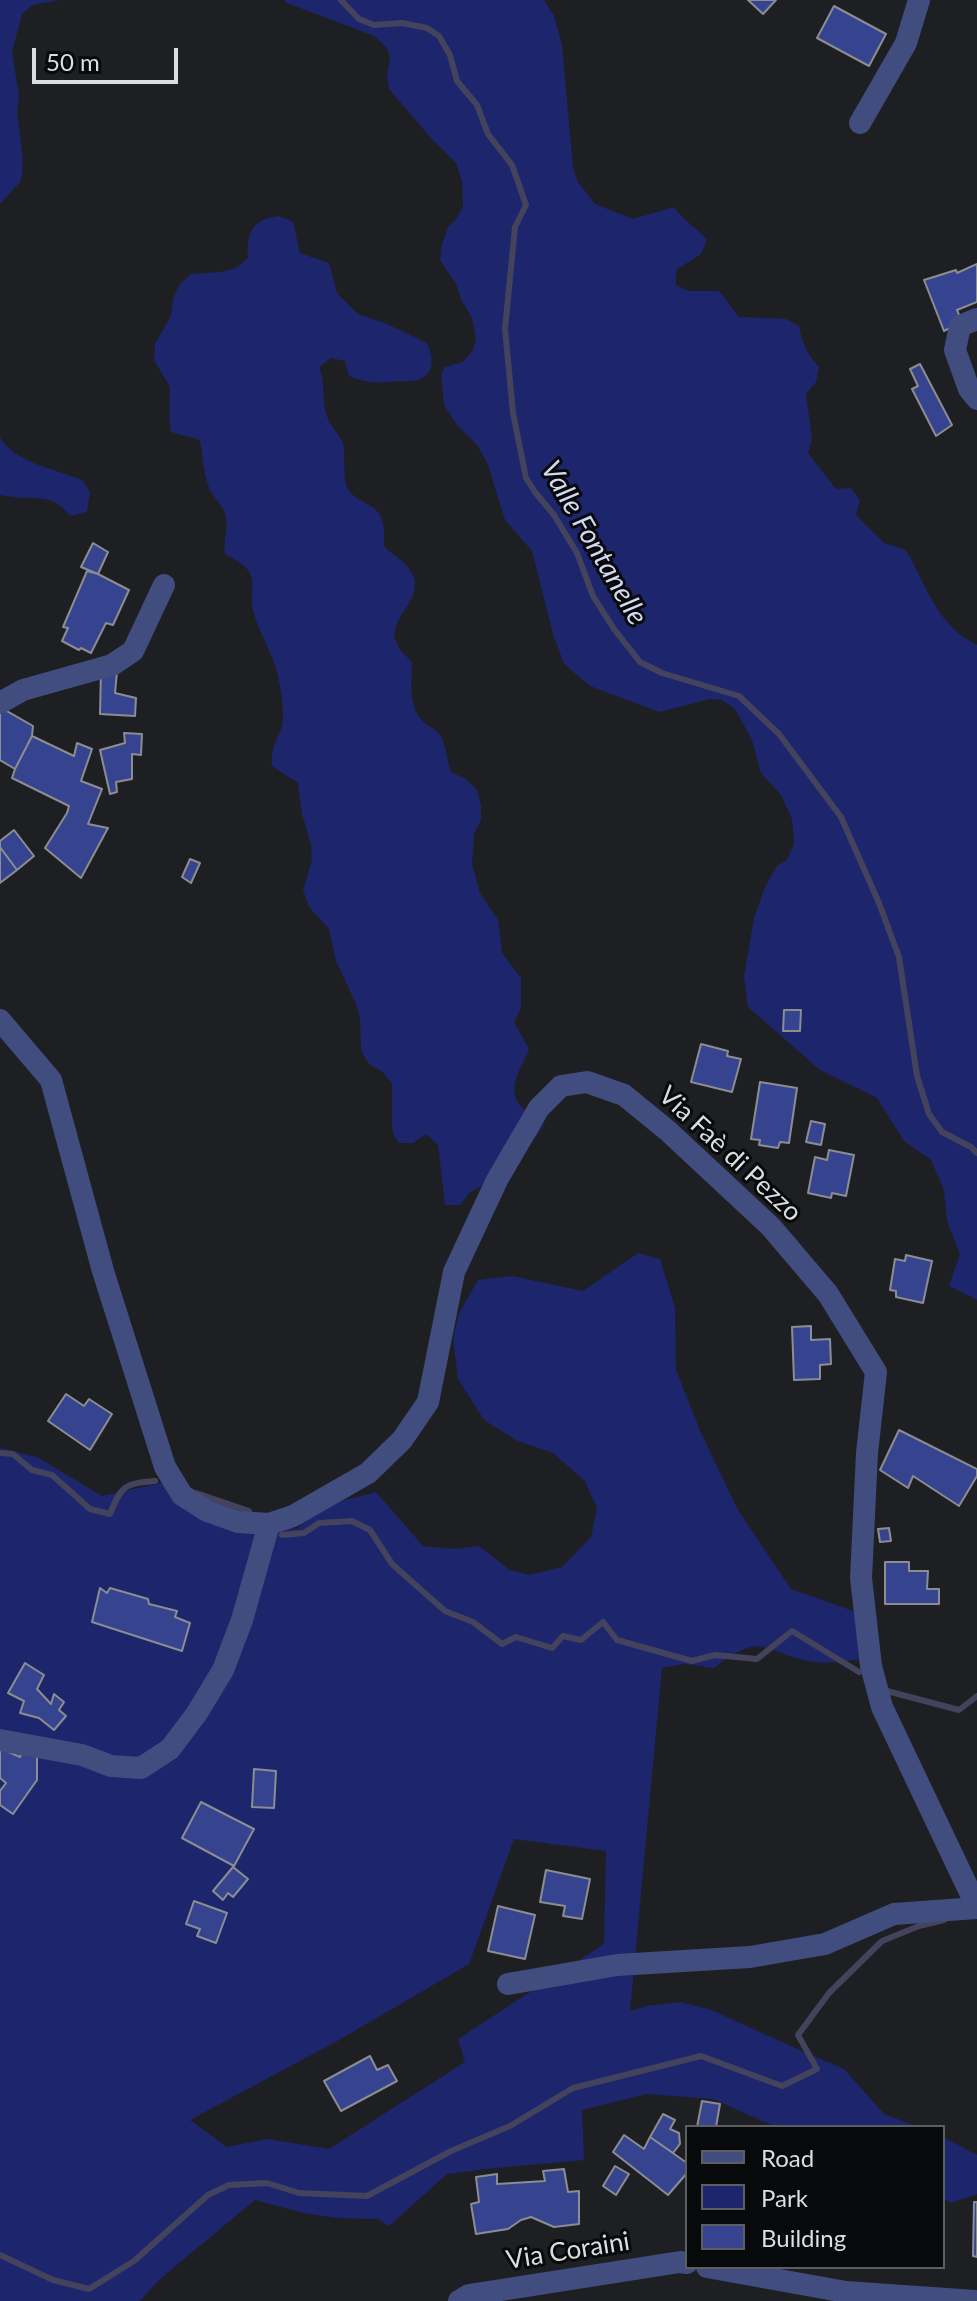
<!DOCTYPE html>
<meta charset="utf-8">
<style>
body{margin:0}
#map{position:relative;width:977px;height:2301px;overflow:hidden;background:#1e1f23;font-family:Lato,sans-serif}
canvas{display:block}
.legend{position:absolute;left:685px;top:2125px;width:260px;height:144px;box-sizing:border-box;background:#08090a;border:2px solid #5d5e5f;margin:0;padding:10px 14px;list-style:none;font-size:24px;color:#dcdddf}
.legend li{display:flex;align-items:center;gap:16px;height:40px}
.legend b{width:40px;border:2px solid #5d5e5f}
.scale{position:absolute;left:32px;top:48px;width:146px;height:36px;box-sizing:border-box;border:4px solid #dcdddf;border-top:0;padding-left:10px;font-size:24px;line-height:28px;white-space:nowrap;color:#dcdddf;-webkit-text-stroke:6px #08090a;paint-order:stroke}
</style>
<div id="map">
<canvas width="977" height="2301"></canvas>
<ul class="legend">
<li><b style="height:10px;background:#414d7e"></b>Road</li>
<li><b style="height:22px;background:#1d256d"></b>Park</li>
<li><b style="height:22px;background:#364490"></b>Building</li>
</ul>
<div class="scale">50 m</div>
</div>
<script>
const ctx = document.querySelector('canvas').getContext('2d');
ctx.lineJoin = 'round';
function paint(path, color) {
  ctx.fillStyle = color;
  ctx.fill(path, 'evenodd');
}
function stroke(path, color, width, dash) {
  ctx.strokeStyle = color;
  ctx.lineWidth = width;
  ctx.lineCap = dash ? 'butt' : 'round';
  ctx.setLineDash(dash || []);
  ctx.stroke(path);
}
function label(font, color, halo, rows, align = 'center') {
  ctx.font = font + ' Lato,sans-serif';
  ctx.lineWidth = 6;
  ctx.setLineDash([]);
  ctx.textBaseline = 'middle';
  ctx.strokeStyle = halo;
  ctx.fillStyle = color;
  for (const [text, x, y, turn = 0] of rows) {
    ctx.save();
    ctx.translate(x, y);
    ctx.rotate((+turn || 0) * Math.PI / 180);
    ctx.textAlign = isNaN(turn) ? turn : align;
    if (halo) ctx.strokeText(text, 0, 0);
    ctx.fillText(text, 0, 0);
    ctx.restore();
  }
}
const green = new Path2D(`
 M0,0H60L33,5L22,14L12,52L19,96L17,113L23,160L22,175L20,182L0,204Z
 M284,0H544L554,16L562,45L573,168L578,182L595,204L633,219L674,207C684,221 696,227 707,240L701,254L676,270V285L689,291H719L739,317L786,319L799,326C802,343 807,354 819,367L816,382L806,394L812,439L808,453L836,489L851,488L860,500L856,515L884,543L906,550C927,586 936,625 977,645V1300L949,1286L960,1254L947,1221L944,1190L931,1160L904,1141L877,1098L820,1070L748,1007L744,976L754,918L765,887L777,866L787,860L794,844L792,819L781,795L761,773L752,740L735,709L722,700L710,699L659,712L590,686L564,664L553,634L532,551L505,520L487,462L477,445L457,425L444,405L441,375L445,367L463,362L473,350L476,339L472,318L461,299L456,284L440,260L442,244L448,227L457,218L463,206L462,181L456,163L432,139L389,89L387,76L390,57L386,47L374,36L287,3Z
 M279,216L293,222L300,253L329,263L337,293L358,314L387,324L427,343C433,357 436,374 418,380C412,382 405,381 399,381C377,383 369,384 349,376L345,361L331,358L319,367C326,383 321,400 327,416C330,427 340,434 343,443C346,457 342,473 347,487C354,502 372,502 380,515C385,524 384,537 384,546C391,554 403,560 408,567C424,587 409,602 399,619C396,624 395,631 394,637L400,650L412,662C412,682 407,708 425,723C433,729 439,731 443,741C447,751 447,762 451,772L466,779L477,790L481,805V820L474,834L472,864L480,893L498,920L502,953L521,978V1008L514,1022L529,1049C523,1067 506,1086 519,1104C525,1112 536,1118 544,1125L535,1138L510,1155L482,1186L469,1193L460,1205H445L438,1145L426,1134L413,1143H398L392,1130V1084L383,1072L369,1064L361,1051L360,1018L356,1004L336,961L329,929L309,907L303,890L312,860L311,844L302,814L298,783L272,766C270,741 283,736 283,718C283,699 279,674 272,657C265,641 257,626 253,610C250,598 255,584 250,573C245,564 233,559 225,554C223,541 230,523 224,511C221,503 214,498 210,490C203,475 203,456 200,440L171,432L169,417L170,387L154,360L155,344L171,316L173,299L180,284L191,274L221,272L236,268L248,258C246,232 253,219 279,216Z
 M0,437C12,462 59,470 82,480L90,492L87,512L70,516C58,500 47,498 28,498C19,498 9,496 0,495Z
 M638,1253L660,1259L675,1308L676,1370L701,1433L738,1510L791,1589L859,1613L860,1659C845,1661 828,1664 814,1662C762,1653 764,1629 714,1668L684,1664L662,1668L630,2011L647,2006L680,2002L709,2009L802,2051L844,2069L884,2114L918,2127H781L769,2124L713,2099L647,2094L582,2110L584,2160L495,2168L447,2174L389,2226L378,2219L338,2218L303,2213L255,2200L160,2279L140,2301H0V1448L37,1457L102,1496L171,1481L252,1520L298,1529C314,1503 349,1500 376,1492L423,1546L455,1549L479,1546L510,1570L529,1575L562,1567L591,1537L597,1508L585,1481L553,1453L518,1441L484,1420L458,1379L453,1339L459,1313L478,1280L512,1276L583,1291ZM514,1839L606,1851L604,1944L458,2039L465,2062L329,2149L267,2139L227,2147L190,2120L339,2040L469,1964Z
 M943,2137L977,2155V2194L951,2203L943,2199Z`);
const stream = new Path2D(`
 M341,0L359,19L374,25L402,23L427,28L439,36L450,55L457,81L477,105L488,134L512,165L526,205L515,227L505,329L513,413L526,478L535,492L554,515L577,553L593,596L614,629L640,662L662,673L739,696L779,734L841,817L879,903L899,957L917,1076L929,1114L942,1132L971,1147L977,1153
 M0,1453L13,1454L32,1470L52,1475L90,1509L110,1514C121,1486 125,1483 155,1481
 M196,1493L249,1511
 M282,1535L304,1533L319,1523L352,1521L370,1530L392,1564L445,1611L473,1622L502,1644L516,1637L552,1648L563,1636L581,1640L603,1622L617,1640L692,1661L715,1655L757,1659L792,1631L859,1672
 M887,1691L959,1710L977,1696
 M0,2255L53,2280L89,2289L134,2261L208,2195L229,2185L267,2183L299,2193L367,2196L451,2151L510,2126L573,2088L701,2056L782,2086L817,2069L798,2035L829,1993L882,1941L919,1926L944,1920`);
const building = new Path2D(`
 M748,0H776L763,14Z
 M834,6L886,34L869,66L817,38Z
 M977,264V302L957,310L962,322L944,331L924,280L956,270L957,273Z
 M920,364L952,425L936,436L912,389L918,386L910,369Z
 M93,543L108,552L98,574L81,567Z
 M87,571L98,574L129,590L113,625L106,623L91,653L81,648L79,650L62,641L68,628L63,627Z
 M101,671L117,672L115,693L136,698L135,716L100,714Z
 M0,707L33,726L32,736L15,769L0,760Z
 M124,733L142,734L141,755L132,754V779L116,782L117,792L110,794L100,750L125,743Z
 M32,736L74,756L77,743L92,749L81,781L102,789L88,824L108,828L81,878L45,848L67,813L69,806L12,778L15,769Z
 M14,830L34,856L17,870L0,847V841Z
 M0,847L17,870L0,883Z
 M190,859L200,863L191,883L182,877Z
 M784,1010H801L800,1031H783Z
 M701,1044L728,1051L727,1056L741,1059L732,1092L691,1082Z
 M760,1082L797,1088L789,1143L780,1142L778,1148L759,1145L760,1140L751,1139Z
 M811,1121L825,1124L821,1145L806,1142Z
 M829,1150L854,1155L846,1196L832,1193L831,1198L808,1193L815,1157L827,1160Z
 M906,1255L932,1261L923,1303L896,1297V1291L890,1290L895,1259L905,1261Z
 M811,1326V1340L830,1339L831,1364L820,1365V1379L794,1380L792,1327Z
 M66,1394L84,1406L89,1399L112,1414L90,1450L48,1421Z
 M899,1430L977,1469V1476L959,1506L913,1476L908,1488L880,1470Z
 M889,1528L891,1541L880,1542L878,1529Z
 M885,1562H909V1571H928L927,1589H939V1604H885Z
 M100,1588L107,1593L110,1588L148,1599L149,1604L177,1611L175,1617L190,1623L182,1651L92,1622Z
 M25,1663L44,1675L37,1689L51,1704L54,1694L64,1702L59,1710L66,1716L54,1730L39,1718L20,1713L24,1701L8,1693Z
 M0,1748L20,1757L23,1749L37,1754V1780L13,1814L0,1805V1791L6,1783L0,1778Z
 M254,1769L276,1771L274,1808L252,1807Z
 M201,1802L254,1829L234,1866L182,1838Z
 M233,1867L248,1879L233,1897L228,1893L223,1900L213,1891Z
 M546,1870L590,1879L582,1919L563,1916L565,1906L540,1902Z
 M194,1901L227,1913L216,1943L197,1936L200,1929L186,1924Z
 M498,1906L535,1915L525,1959L488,1951Z
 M370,2056L377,2070L388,2065L397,2081L341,2111L324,2081Z
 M702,2101L720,2104L716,2127H697Z
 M663,2114L675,2120L670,2129L679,2133L680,2144L673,2153L650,2137Z
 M624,2135L644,2149L650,2137L687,2163V2173L668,2195L613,2152Z
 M615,2166L629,2174L616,2195L603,2186Z
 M564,2169L568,2192L579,2191V2224L554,2227L531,2217L521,2220L508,2229L476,2234L471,2204L479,2202L476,2177L497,2174V2184L545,2181L543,2171Z
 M974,2202H977V2257L973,2256Z`);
const minor = new Path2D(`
 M860,123L906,43L919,0
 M977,319L960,326L955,350L969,389L977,399
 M0,703L23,690L112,665L133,651L164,585
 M0,1020L51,1080L103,1271L165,1467L182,1495L207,1511L238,1522L269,1524L293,1516L368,1473L402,1440L428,1402L454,1272L497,1180L539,1108L561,1086L587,1082L624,1095L668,1131L771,1227L828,1294L876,1372L867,1453L861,1578L871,1666L882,1707L977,1907
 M0,1740L82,1755L111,1766L141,1768L170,1749L197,1713L223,1670L242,1620L269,1524
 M508,1984L617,1965L750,1957L825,1944L894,1914L977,1908
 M707,2267L846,2292L975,2301
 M459,2301L469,2295L680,2262L687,2263`);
const streetNames = [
 ["Via Faè di Pezzo",730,1154,43],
 ["Via Coraini",568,2251,-9]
];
const waterNames = [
 ["Valle Fontanelle",594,543,60]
];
paint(green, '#1d256d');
stroke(stream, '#44435d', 6);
paint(building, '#364490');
stroke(building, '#8b8d91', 2);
stroke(minor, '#414d7e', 22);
label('26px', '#dcdddf', '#08090a', streetNames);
label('italic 28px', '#d3daf0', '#08090a', waterNames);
</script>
